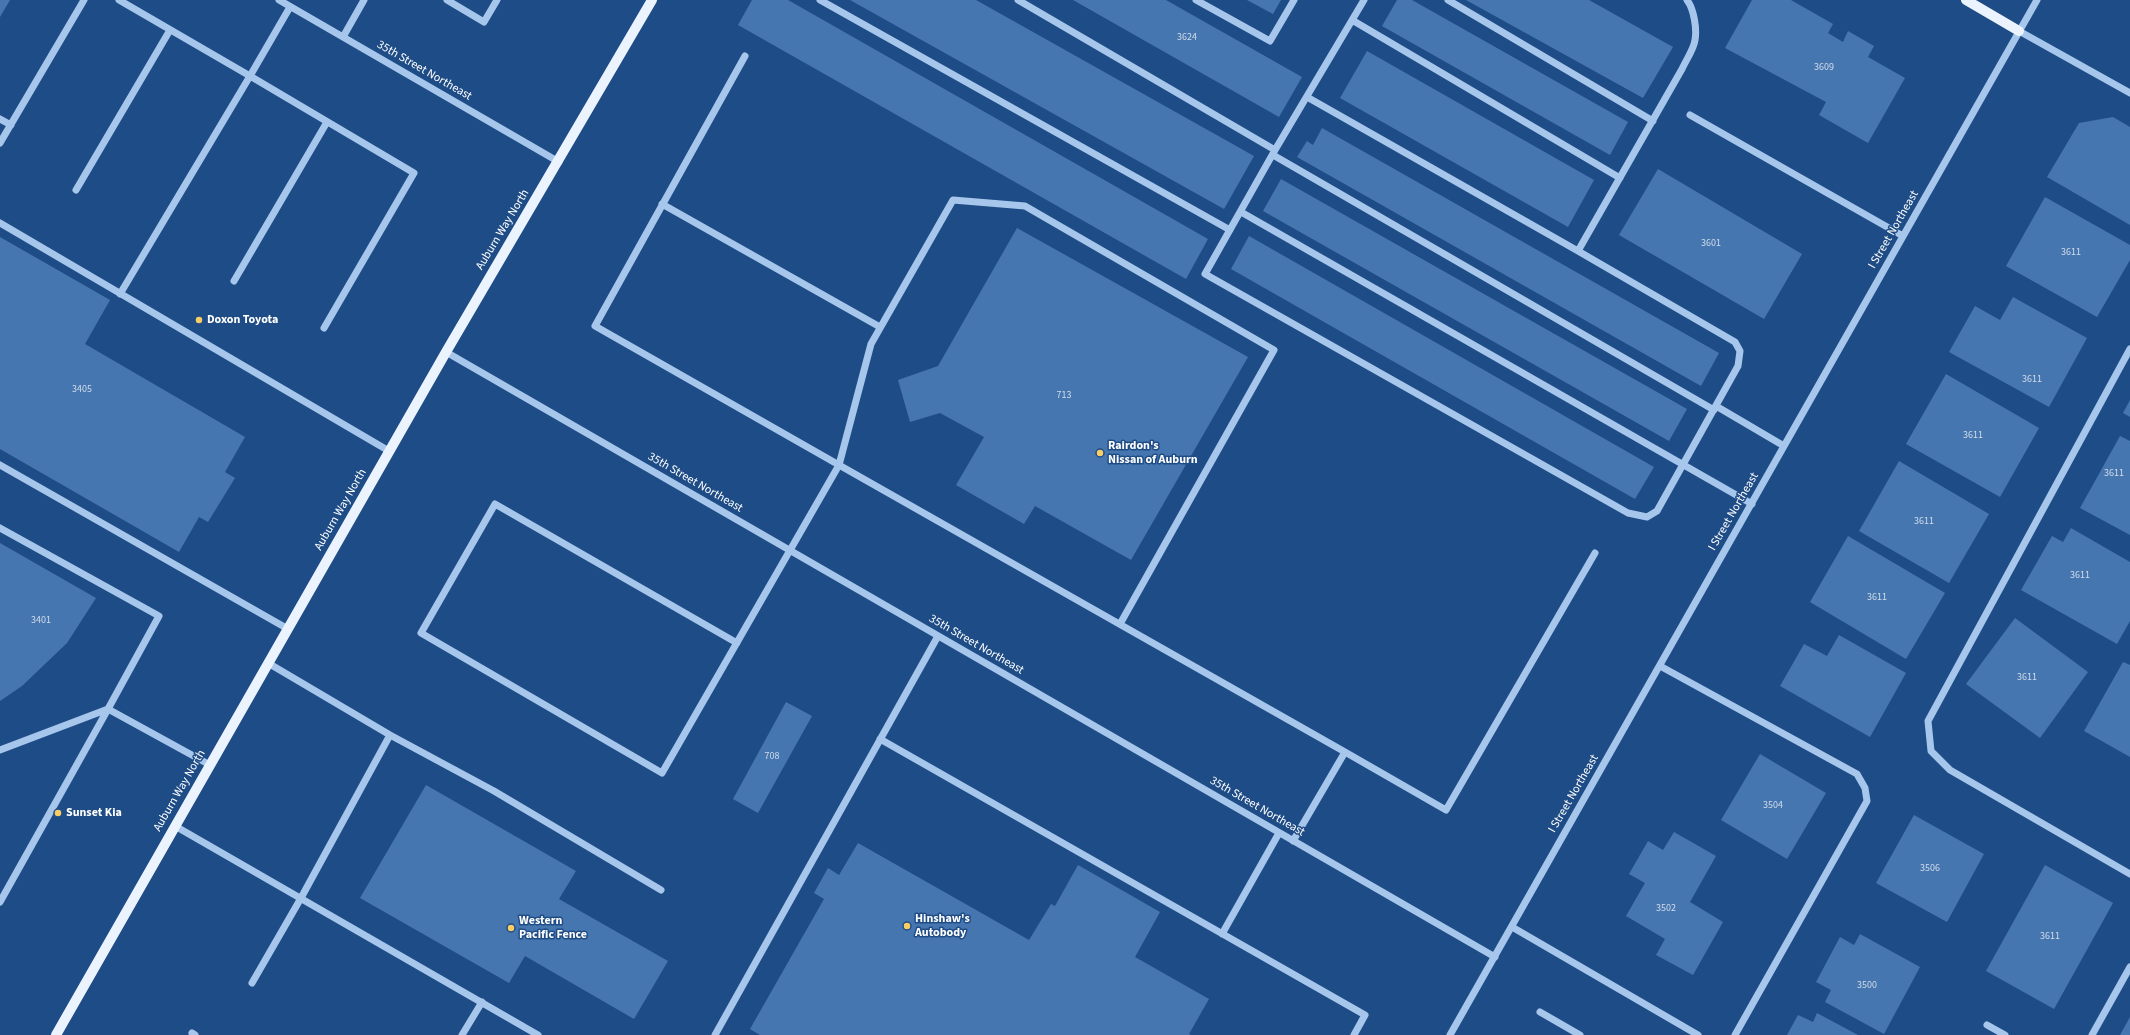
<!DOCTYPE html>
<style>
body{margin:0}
canvas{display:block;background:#1e4c86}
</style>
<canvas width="2130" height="1035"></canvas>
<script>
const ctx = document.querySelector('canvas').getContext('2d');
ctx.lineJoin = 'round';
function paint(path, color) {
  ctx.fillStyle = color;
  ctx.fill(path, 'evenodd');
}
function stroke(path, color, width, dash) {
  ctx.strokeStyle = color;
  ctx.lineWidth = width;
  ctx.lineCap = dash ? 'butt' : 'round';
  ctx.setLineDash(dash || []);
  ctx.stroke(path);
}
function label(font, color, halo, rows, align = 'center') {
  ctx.font = font + ' "Source Sans 3",sans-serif';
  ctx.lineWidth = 3;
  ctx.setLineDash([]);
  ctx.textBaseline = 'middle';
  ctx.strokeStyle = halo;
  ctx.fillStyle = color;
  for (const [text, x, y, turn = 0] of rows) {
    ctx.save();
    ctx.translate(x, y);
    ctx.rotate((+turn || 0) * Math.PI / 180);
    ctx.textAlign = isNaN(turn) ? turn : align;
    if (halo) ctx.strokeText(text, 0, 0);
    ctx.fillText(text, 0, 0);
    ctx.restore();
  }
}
const building = new Path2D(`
 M0,0H10L0,17Z
 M752,0H788L1208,239L1186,279L738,25Z
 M850,0H976L1254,156L1224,209Z
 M1073,0H1166L1302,77L1279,117Z
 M1247,0H1281L1273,14Z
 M1397,0H1412L1628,122L1610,155L1382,26Z
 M1466,0H1589L1673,47L1643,98Z
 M1752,0H1791L1833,24L1828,33L1843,42L1848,31L1874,46L1868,57L1905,78L1868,143L1819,115L1826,102L1725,48Z
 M1367,51L1594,180L1568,227L1340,98Z
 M2113,117L2130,127V225L2047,177L2079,123Z
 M1322,128L1719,353L1701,386L1297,157L1307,141L1313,145Z
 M1658,169L1802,254L1764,319L1619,235Z
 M1281,179L1687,409L1669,441L1263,211Z
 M2045,197L2130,245V260L2097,317L2006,266Z
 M1017,228L1248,357L1131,560L1035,506L1024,524L956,485L984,437L940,413L910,422L898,380L938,366Z
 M1249,236L1654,467L1635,499L1231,269Z
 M0,237L110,300L85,344L245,437L225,472L235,478L208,522L199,517L179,552L0,449Z
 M2013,297L2087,338L2049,407L1949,352L1975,306L2000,320Z
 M1946,374L2039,428L2000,497L1906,444Z
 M2130,400V417L2123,413Z
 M2120,436L2130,441V535L2080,508Z
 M1899,461L1989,514L1949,583L1859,531Z
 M2071,528L2130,562V621L2117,644L2021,590L2052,536L2063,542Z
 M1848,536L1945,593L1906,659L1810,602Z
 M0,543L96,598L67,643L22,686L0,701Z
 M2015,618L2088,672L2040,738L1966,684Z
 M1839,635L1906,673L1870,737L1780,686L1804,644L1827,656Z
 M2123,662L2130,665V757L2084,731Z
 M786,702L812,716L758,813L733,799Z
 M1760,754L1826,793L1787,859L1721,820Z
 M426,785L576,871L559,899L668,961L634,1019L525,956L509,983L360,898Z
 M1914,815L1984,854L1947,922L1876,883Z
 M1674,832L1716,856L1690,902L1723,922L1693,975L1656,955L1665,939L1626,916L1645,883L1629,874L1648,841L1663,850Z
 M858,843L1029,940L1051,904L1055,906L1078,865L1160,912L1135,957L1209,999L1189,1034L1191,1035H760L750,1029L824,899L814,893L828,868L839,875Z
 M2045,865L2113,903L2054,1009L1986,971Z
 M1860,934L1920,967L1884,1034L1825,1002L1831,990L1816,982L1840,937L1854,945Z
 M1817,1013L1858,1035H1787L1798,1015L1813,1022Z
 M2130,1017V1035H2120Z`);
const minor = new Path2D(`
 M119,0L250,76L290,7
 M279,0L559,162
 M447,0L484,22L497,0
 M820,0L1230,230
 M1018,0L1275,150
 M1196,0L1270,41L1294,0
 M1364,0L1275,150L1205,274L1628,513L1647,517L1657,511L1738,366L1740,351L1735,342L1578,251L1682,69C1686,60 1694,49 1695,40C1697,29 1694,9 1687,0
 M1448,0L1653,121
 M1352,20L1620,178
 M2019,31L2130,93
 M343,37L364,0
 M745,56L595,326L839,465L871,344L953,200L1025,206L1274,350L1120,624
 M1307,97L1578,251
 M1690,115L1903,236
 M0,119L11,125
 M0,143L84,0
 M1273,155L1714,410
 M76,190L170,30
 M662,204L880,327
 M1241,212L1752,504
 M0,223L389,451
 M234,281L327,122
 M120,294L250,76L414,173L324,328
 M2130,349L1928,721L1931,751L1950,770L2130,874
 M446,352L1495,957
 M1716,406L1784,446
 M0,465L288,629
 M0,528L159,616L108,709L210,765
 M737,643L495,504L421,633L662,773L839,465L1345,752
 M268,663L390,735L494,791L661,890
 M1660,666L1857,774L1865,788L1867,801L1735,1035
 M880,739L1365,1015L1354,1035
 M0,750L108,709L0,902
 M175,826L538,1035
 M1293,841L1345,752L1446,810L1595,553
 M1512,927L1698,1035
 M1222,934L1279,833
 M252,983L301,898L390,735
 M1540,1012L1580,1035
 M1987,1025L2005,1035
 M192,1033L195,1035
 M462,1035L482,1002
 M715,1035L938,636
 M1450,1035L2037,0
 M2092,1035L2130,967`);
const major = new Path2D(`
 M1966,0L2019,31
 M56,1035L446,352L652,0`);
const markers = [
 [199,320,4,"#face65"],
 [1100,453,4,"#face65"],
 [58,813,4,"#face65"],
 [907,926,4,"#face65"],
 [511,928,4,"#face65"]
];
const numberNames = [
 ["3624",1187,38],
 ["3609",1824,68],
 ["3601",1711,244],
 ["3611",2071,253],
 ["3611",2032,380],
 ["3405",82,390],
 ["713",1064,396],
 ["3611",1973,436],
 ["3611",2114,474],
 ["3611",1924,522],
 ["3611",2080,576],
 ["3611",1877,598],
 ["3401",41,621],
 ["3611",2027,678],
 ["708",772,757],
 ["3504",1773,806],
 ["3506",1930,869],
 ["3502",1666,909],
 ["3611",2050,937],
 ["3500",1867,986]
];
const streetNames = [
 ["35th Street Northeast",424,71,30],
 ["Auburn Way North",503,230,-59],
 ["I Street Northeast",1894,230,-60],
 ["35th Street Northeast",695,483,30],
 ["Auburn Way North",341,510,-60],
 ["I Street Northeast",1734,512,-60],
 ["35th Street Northeast",976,645,30],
 ["Auburn Way North",180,791,-60],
 ["I Street Northeast",1574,794,-60],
 ["35th Street Northeast",1257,807,30]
];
const poiNames = [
 ["Doxon Toyota",207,320],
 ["Rairdon's",1108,446],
 ["Nissan of Auburn",1108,460],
 ["Sunset Kia",66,813],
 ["Hinshaw's",915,919],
 ["Autobody",915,933],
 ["Western",519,921],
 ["Pacific Fence",519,935]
];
paint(building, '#4676af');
stroke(minor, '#a6c6eb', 7);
stroke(major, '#ebf3fe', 10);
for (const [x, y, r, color] of markers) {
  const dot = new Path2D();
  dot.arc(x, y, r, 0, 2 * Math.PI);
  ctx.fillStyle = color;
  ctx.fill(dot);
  stroke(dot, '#1e4c86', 1.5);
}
label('10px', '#d1ddeb', null, numberNames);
label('12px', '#fff', '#1e4c86', streetNames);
label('bold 12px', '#fff', '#1e4c86', poiNames, 'left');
</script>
